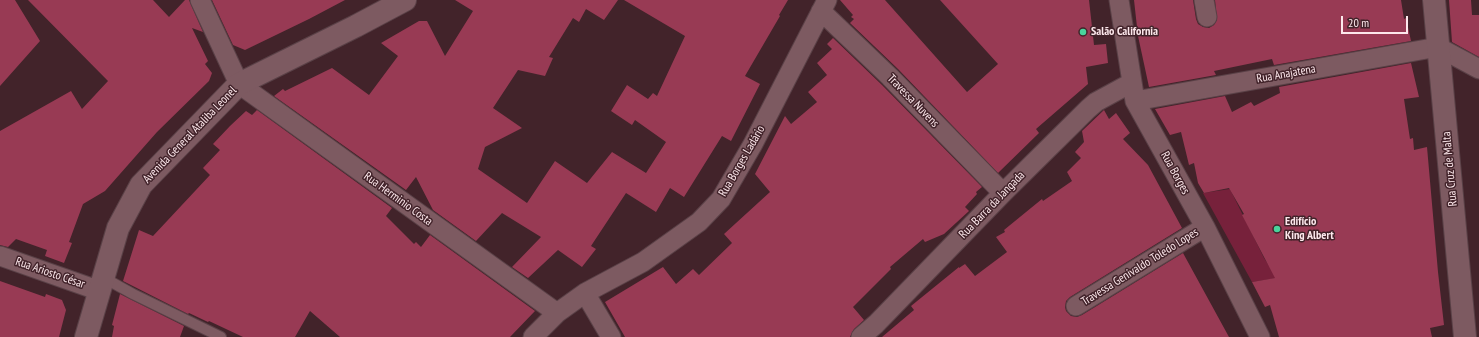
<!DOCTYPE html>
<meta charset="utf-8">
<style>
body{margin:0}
#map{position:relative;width:1479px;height:337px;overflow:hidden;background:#42232a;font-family:"PT Sans Narrow",sans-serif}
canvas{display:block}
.scale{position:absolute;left:1341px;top:16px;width:67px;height:18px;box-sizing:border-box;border:2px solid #fde8ec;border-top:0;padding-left:5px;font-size:12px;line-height:14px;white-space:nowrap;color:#fde8ec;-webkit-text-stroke:3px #42232a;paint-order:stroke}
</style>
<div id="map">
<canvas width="1479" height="337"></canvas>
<div class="scale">20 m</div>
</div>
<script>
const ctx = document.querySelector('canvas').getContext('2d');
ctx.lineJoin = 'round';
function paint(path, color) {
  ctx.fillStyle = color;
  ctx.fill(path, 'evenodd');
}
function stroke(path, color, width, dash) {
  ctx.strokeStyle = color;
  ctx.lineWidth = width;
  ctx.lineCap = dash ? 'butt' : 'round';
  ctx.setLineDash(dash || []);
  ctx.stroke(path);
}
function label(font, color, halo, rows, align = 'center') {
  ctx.font = font + ' "PT Sans Narrow",sans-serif';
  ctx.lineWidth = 3;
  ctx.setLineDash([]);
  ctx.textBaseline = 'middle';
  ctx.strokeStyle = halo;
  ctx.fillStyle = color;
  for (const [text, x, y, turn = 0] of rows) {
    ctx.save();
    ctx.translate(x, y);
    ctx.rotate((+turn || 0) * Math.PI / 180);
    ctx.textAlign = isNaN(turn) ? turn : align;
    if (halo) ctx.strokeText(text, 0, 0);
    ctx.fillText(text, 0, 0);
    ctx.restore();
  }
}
const green = new Path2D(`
 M1230,189L1264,258L1277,278L1252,282L1203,193Z`);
const building = new Path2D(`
 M0,0H15L40,41L0,86Z
 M28,0H153L169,17L185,0H189L203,32L192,28L208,61L205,64L212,73L209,81L157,132L105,191L83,204L69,242L72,243L64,263L45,256L47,250L16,239L8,247L0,245V131L71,91L82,109L108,81Z
 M212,0H345L309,19L245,50L233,45Z
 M455,0H618L604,20L586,9L579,22L573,18L549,57L553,58L545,76L518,70L493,108L522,128L485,147L478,169L527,203L555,161L587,183L612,152L646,173L666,142L635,120L632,125L611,111L627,85L648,99L653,93L657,96L685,36L624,0H788L779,15L780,16L745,76L760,84L731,141L722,136L684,197L670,188L656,212L626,193L591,246L596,249L582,267L558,250L528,278L512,267L541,237L502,213L476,241L433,210L416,177L406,190L274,96L283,89L285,91L332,68L369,95L398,56L381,43L419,21H427L445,56L473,11Z
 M840,0H885L967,92L998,64L940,0H1089L1094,45L1106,44L1108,63L1086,67L1088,84L1036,129L1039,133L998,173L898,69L850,23L854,19L851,17L853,15Z
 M1134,0H1193L1196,19L1198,24L1203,27L1209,28L1214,25L1217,20L1215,0H1401L1404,19L1406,18L1411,41L1274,65L1272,59L1214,71L1216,75L1149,87L1138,36Z
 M1449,0H1471L1472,15H1479V57L1452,42Z
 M833,38L882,85L982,187L976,192L977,194L965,207L969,211L944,234L925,242L923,239L890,267L891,269L853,307L864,320L854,329L850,337H625L605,302L663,267L676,284L693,269L699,275L732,243L724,234L770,192L755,174L785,116L791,124L817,102L808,92L827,75L817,63L832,49L827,44Z
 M1411,63L1419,97L1404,99L1410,139L1413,138L1414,150L1427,147L1438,272L1444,325L1430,328L1432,337H1279L1270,305L1265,307L1252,282L1275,278L1242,215L1244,214L1229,188L1204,193L1198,183L1194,163L1189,165L1181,132L1170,135L1155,109L1225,96L1232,112L1251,102L1254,106L1280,93L1279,87Z
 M257,110L392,208L386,216L414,244L416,242L421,247L430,235L535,311L510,337H340L310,311L295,337H243L209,321L208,322L189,313L188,314L123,281L139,230L153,236L210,175L203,168L220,150L213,144L230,126L246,111L252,115Z
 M1104,110L1109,119L1116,113L1130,133L1123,139L1148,165L1182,228L1070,297L1066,301L1065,307L1066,311L1071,316L1077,317L1082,315L1183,253L1229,337H882L914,310L911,306L959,267V268L965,264L975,276L1007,252L996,237L1005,232L1004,230L1042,199L1043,201L1072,181L1067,172L1081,158L1075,152L1084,142L1082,131Z
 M0,281L45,297L46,294L62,300L66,310L59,337H0Z
 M120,294L184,326L180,337H112L114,326L112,325Z`);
const lane = new Path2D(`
 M104,278L133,294L221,337`);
const street = new Path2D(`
 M200,0L239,84L557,313
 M1119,0L1135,101L1205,227L1260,337
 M1204,0L1207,17
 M821,11L890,77L1003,193
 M1135,101L1438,47L1479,69
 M0,256L100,291
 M585,293L611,337
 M1076,306L1205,227
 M533,337L557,313L585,293L643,262L699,222L721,199L753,144L827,0
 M861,337L876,324L1003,193L1088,109L1096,102L1131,83`);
const secondary = new Path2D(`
 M1434,0L1465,337
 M86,337L118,228L141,185L239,84L356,26L405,0`);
const markers = [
 [1083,32,4,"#49d49c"],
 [1277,229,4,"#49d49c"]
];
const poiNames = [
 ["Salão California",1091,32],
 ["Edifício",1285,222],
 ["King Albert",1285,236]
];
const streetNames = [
 ["Rua Anajatena",1286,74,-10],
 ["Travessa Nuvens",913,101,46],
 ["Avenida General Ataliba Leonel",190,135,-46],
 ["Rua Borges Ladário",742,161,-60],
 ["Rua Cruz de Malta",1450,169,-95],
 ["Rua Borges",1175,173,61],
 ["Rua Herminio Costa",398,199,36],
 ["Rua Barra da Jangada",992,205,-46],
 ["Travessa Genivaldo Toledo Lopes",1140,267,-32],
 ["Rua Ariosto César",50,273,19]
];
paint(green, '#77213b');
paint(building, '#983a54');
stroke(lane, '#5a4147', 12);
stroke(street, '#5a4147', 21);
stroke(secondary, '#5a4147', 24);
stroke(lane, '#7d5a61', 10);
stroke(street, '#7d5a61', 19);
stroke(secondary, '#7d5a61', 22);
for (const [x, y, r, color] of markers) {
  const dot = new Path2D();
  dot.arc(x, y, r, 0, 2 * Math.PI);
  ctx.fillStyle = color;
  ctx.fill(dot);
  stroke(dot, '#42232a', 1.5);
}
label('bold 12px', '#fde8ec', '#42232a', poiNames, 'left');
label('12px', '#fde8ec', '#42232a', streetNames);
</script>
